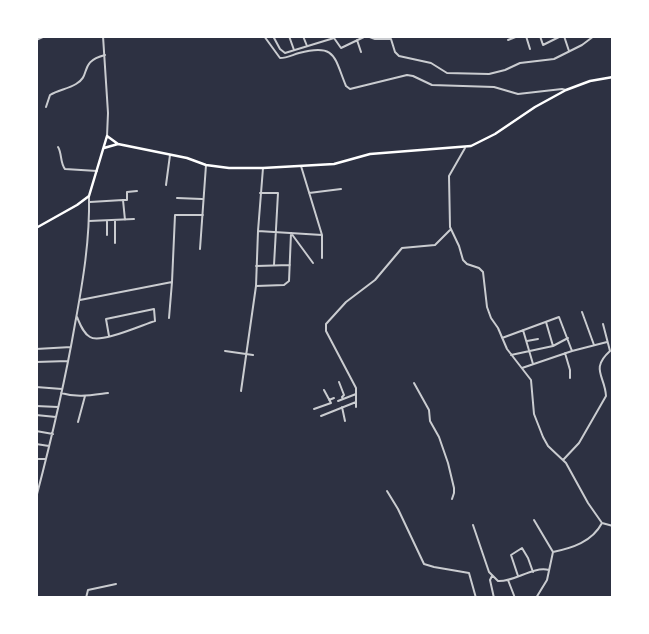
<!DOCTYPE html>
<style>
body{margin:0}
#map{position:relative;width:649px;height:634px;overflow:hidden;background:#2d3142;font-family:"Fira Sans",sans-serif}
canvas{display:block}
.frame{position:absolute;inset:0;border:38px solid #fff;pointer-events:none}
</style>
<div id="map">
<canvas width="649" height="634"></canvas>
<div class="frame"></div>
</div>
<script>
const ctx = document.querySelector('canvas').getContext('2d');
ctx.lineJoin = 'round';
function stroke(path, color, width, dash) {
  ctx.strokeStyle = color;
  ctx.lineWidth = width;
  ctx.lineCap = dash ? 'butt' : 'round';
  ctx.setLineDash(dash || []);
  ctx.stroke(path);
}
const minor = new Path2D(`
 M264,36L280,58C287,58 292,55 299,53C336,43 334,57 346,86L350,89L407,75L413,76L432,85L494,87L518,94L562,89L566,90
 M273,36L280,49L285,53L334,38L341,48L366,36
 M289,36L294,50
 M303,36L307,46
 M367,36L375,39H391L395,52L399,56L431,63L447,73L489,74L505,70L520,63L554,59L582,45L594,36
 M526,36L530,49
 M540,36L543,45L561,36
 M564,36L569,51
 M513,38L518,36
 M36,40L45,36
 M357,40L361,52
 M508,40L513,38V36
 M46,107L50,95C58,90 68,89 76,84C92,75 78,62 105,55
 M58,147C62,153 60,163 65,169L97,171
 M465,148L449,176L450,227L459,246L463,260L467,264L479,268L483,272L487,307L491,318L498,328L507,349L531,380L534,414L543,437L548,446L566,463L588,503L602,523C592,542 572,548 553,552
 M301,166L322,235V258
 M166,185L170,155
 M260,193H278L274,265
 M309,193L341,189
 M177,198L202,199
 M123,200H127V192L137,191
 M90,202L123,200L125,220
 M115,220V243
 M89,221L134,219
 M107,221V235
 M258,231L322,235
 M291,233L313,263
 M200,249L206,165
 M256,266L290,265
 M256,286L284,285L289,281L291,233
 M80,300L172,282
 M582,312L594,345
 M77,317C80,324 83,333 90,337C100,344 142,325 155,321L154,309L106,319L109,336
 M169,318L172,282L175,215H203
 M546,322L553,346
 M523,330L533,364
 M502,338L559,317L572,351
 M527,341L538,339
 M36,349L71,347
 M225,351L253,355
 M565,353L570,370V378
 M511,355L553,346L568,338
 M36,362L68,361
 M522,368L572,351L607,342
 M339,382L344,395L342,397L343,399
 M414,383L429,410L430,421L439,437L448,463L454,488V493L452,499
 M36,387L62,389
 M241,391L256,286L258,231L263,168
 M61,393C77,398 92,395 108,393
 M329,400L334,398
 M338,401L356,394
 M36,406L58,407
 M342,407L345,421
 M356,407V388L326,331V324L346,302L375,280L402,248L435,245L450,230
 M314,409L331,403L324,390
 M36,415L56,417
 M321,416L356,402
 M78,422L85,396
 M36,431L53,434
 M36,444L49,446
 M36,459H46
 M563,460L579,443L606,396C605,376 590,369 610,351L603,324
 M387,491L398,509L424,564L434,567L469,573L476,598
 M36,498C51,441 65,382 75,324C83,281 90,239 89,196
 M534,520L553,552L547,580L536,598
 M602,523L613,526
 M473,525L489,572L498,581C515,582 532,566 549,570
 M492,576L490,580L494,598
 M518,576L511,555L522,548L528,558L533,572
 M508,580L515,598
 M86,598L88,590L116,584`);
const tertiary = new Path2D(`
 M103,36L108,113L107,136`);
const secondary = new Path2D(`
 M104,148L118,144
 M36,228L77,205L89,196L107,136L118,144L187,158L206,165L229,168H263L334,164L370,154L471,146L495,134L535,107L566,90L590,81L613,77`);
stroke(minor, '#caccd0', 2);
stroke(tertiary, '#caccd0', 2);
stroke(secondary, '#fff', 2.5);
</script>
